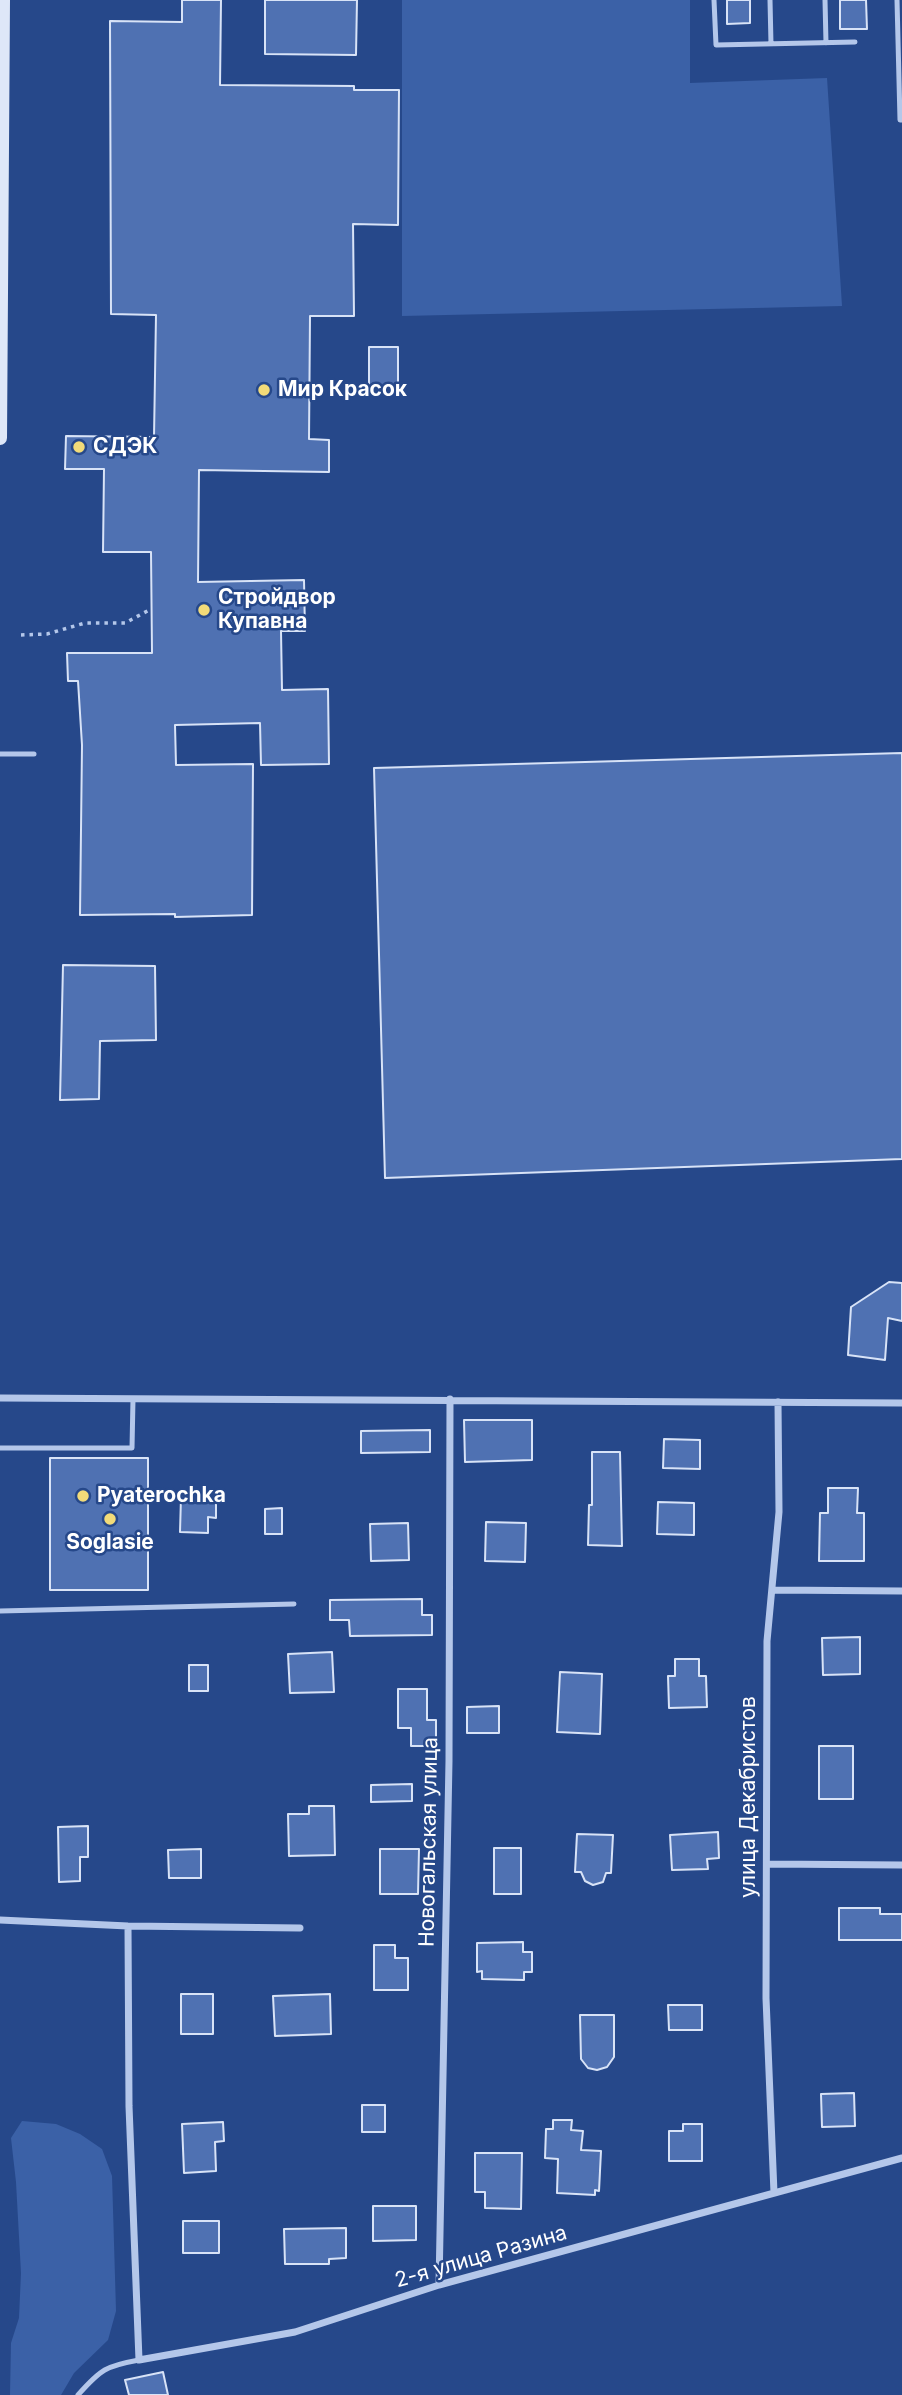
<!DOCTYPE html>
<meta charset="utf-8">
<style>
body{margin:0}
canvas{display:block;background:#26488a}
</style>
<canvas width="902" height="2395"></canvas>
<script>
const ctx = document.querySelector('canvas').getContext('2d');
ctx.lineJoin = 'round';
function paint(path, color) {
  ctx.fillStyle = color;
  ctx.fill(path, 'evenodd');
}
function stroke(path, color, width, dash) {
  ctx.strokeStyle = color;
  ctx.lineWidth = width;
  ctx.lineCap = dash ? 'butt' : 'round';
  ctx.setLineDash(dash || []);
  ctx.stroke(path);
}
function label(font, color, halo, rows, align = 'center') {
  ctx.font = font + ' Inter,sans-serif';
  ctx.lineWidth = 5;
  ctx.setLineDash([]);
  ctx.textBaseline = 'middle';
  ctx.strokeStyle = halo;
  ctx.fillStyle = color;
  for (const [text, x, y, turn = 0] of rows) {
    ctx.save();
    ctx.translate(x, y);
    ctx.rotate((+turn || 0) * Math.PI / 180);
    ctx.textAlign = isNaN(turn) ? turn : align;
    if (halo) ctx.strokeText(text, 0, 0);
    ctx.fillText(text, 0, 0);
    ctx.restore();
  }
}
const green = new Path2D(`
 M402,0H690V83L827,78L842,306L402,316Z
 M22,2121L56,2124L80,2134L102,2149L112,2176L116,2311L108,2340L74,2373L61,2395H10L11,2343L19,2318L21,2273L16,2182L11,2138Z`);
const building = new Path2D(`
 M182,0H221L220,85L354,86V90H399L398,225L353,224L354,316H310L309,439L329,440V472L199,470L198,582L304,580L305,631H281L282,690L328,689L329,764L261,765L260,723L175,725L176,765L253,764L252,915L175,917V914L80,915L82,745L78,681H68L67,653H152L151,552H103L104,469H65L66,436L154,437L156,315L111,314L110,21L182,22Z
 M265,0H357L356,55L265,54Z
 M727,0H750V23L727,24Z
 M840,0H866L867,29H840Z
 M369,347H398V386H369Z
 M902,753V1159L385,1178L374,768Z
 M63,965L155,966L156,1040L100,1041L99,1099L60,1100Z
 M889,1282L902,1283V1321L888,1318L885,1360L848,1355L851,1307Z
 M464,1420H532V1460L465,1462Z
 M430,1430V1452L361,1453V1431Z
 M664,1439L700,1440V1469L663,1468Z
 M592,1452H620L622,1546L588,1545L589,1505H592Z
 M50,1458H148V1590H50Z
 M828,1488H858L857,1513H864V1561H819L820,1513H828Z
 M181,1497L216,1498V1518L208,1517V1533L180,1532Z
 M658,1502L694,1503V1535L657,1534Z
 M282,1508V1534H265V1509Z
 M486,1522L526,1523L525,1562L485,1561Z
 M408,1523L409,1560L371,1561L370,1524Z
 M422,1599V1615H432V1635L350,1636L349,1620H330V1600Z
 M860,1637V1674L823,1675L822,1638Z
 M332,1652L334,1692L290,1693L288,1654Z
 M675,1659H699V1676H706L707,1707L669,1708L668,1676H675Z
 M189,1665H208V1691H189Z
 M560,1672L602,1674L600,1734L557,1732Z
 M398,1689H427V1720H436V1746H411V1728H398Z
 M499,1706V1733H467V1707Z
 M819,1746H853V1799H819Z
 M412,1784V1801L371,1802V1785Z
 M309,1806H334L335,1855L289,1856L288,1814H309Z
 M88,1826V1857H80V1881L59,1882L58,1827Z
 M718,1832L719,1858L707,1859L708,1869L672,1870L670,1835Z
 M577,1834L613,1835L611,1873H606L603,1882L593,1885L585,1881L581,1872H575Z
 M494,1848H521V1894H494Z
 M201,1849V1878H169L168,1850Z
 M380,1849H419L418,1894H380Z
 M839,1908H880V1914H902V1940H839Z
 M523,1942V1952H532V1972H524V1980L482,1979V1971L477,1972V1943Z
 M374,1945H395V1958H408V1990H374Z
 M181,1994H213V2034H181Z
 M330,1994L331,2034L275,2036L273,1996Z
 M668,2005H702V2030H669Z
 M580,2015H614V2057L607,2067L597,2070L588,2068L581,2059Z
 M854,2093L855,2126L822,2127L821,2094Z
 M362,2105H385V2132H362Z
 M553,2120H572L571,2130L583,2131L581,2150L601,2151L599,2191L595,2190V2195L557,2193L558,2159L545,2158L546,2129H553Z
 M223,2122L224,2141L215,2142L216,2171L184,2173L182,2124Z
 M683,2124H702V2161H669V2131H683Z
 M475,2153H522L521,2209L485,2208V2192H475Z
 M373,2206H416V2240L373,2241Z
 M183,2221H219V2253H183Z
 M346,2228V2258L329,2259V2264H285L284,2229Z
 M163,2372L168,2395H129L125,2380Z`);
const path = new Path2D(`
 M21,635L47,634L85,623H125L151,609`);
const service = new Path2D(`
 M714,0L716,45L855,42
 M770,0L771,44
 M825,0L826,43
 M897,0L900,120H902
 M0,754H34
 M0,1448H132L133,1399
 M0,1611L294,1604
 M78,2395C101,2369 106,2366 139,2360`);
const minor = new Path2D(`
 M0,1398L902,1403
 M773,1590L902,1591
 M767,1864L902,1865
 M0,1920L128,1926L300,1928
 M128,1926L129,2106L139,2360L295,2332L439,2285L902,2158
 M774,2193L766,1998L767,1641L779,1512L778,1402
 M439,2285L449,1761L450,1399`);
const secondary = new Path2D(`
 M0,438L3,0`);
const markers = [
 [264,390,7,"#f2db79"],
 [79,447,7,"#f2db79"],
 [204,610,7,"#f2db79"],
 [83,1496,7,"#f2db79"],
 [110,1519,7,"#f2db79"]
];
const poiNames = [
 ["Мир Красок",278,390],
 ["СДЭК",93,447],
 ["Стройдвор",218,598],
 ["Купавна",218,622],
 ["Pyaterochka",97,1496],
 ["Soglasie",110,1543,"center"]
];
const streetNames = [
 ["улица Декабристов",749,1797,-90],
 ["Новогальская улица",429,1842,-89],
 ["2-я улица Разина",481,2257,-16]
];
paint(green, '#3b61a7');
paint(building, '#4f71b2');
stroke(building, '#d8e3f7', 2);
stroke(path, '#b4c7ea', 3.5, [3.5, 5]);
stroke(service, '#b4c7ea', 5);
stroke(minor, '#b4c7ea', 7);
stroke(secondary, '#dee7f8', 14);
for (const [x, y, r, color] of markers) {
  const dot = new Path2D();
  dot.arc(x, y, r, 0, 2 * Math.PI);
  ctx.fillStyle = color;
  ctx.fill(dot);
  stroke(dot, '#26488a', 2.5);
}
label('bold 21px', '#fff', '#26488a', poiNames, 'left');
label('21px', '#fff', '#26488a', streetNames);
</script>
